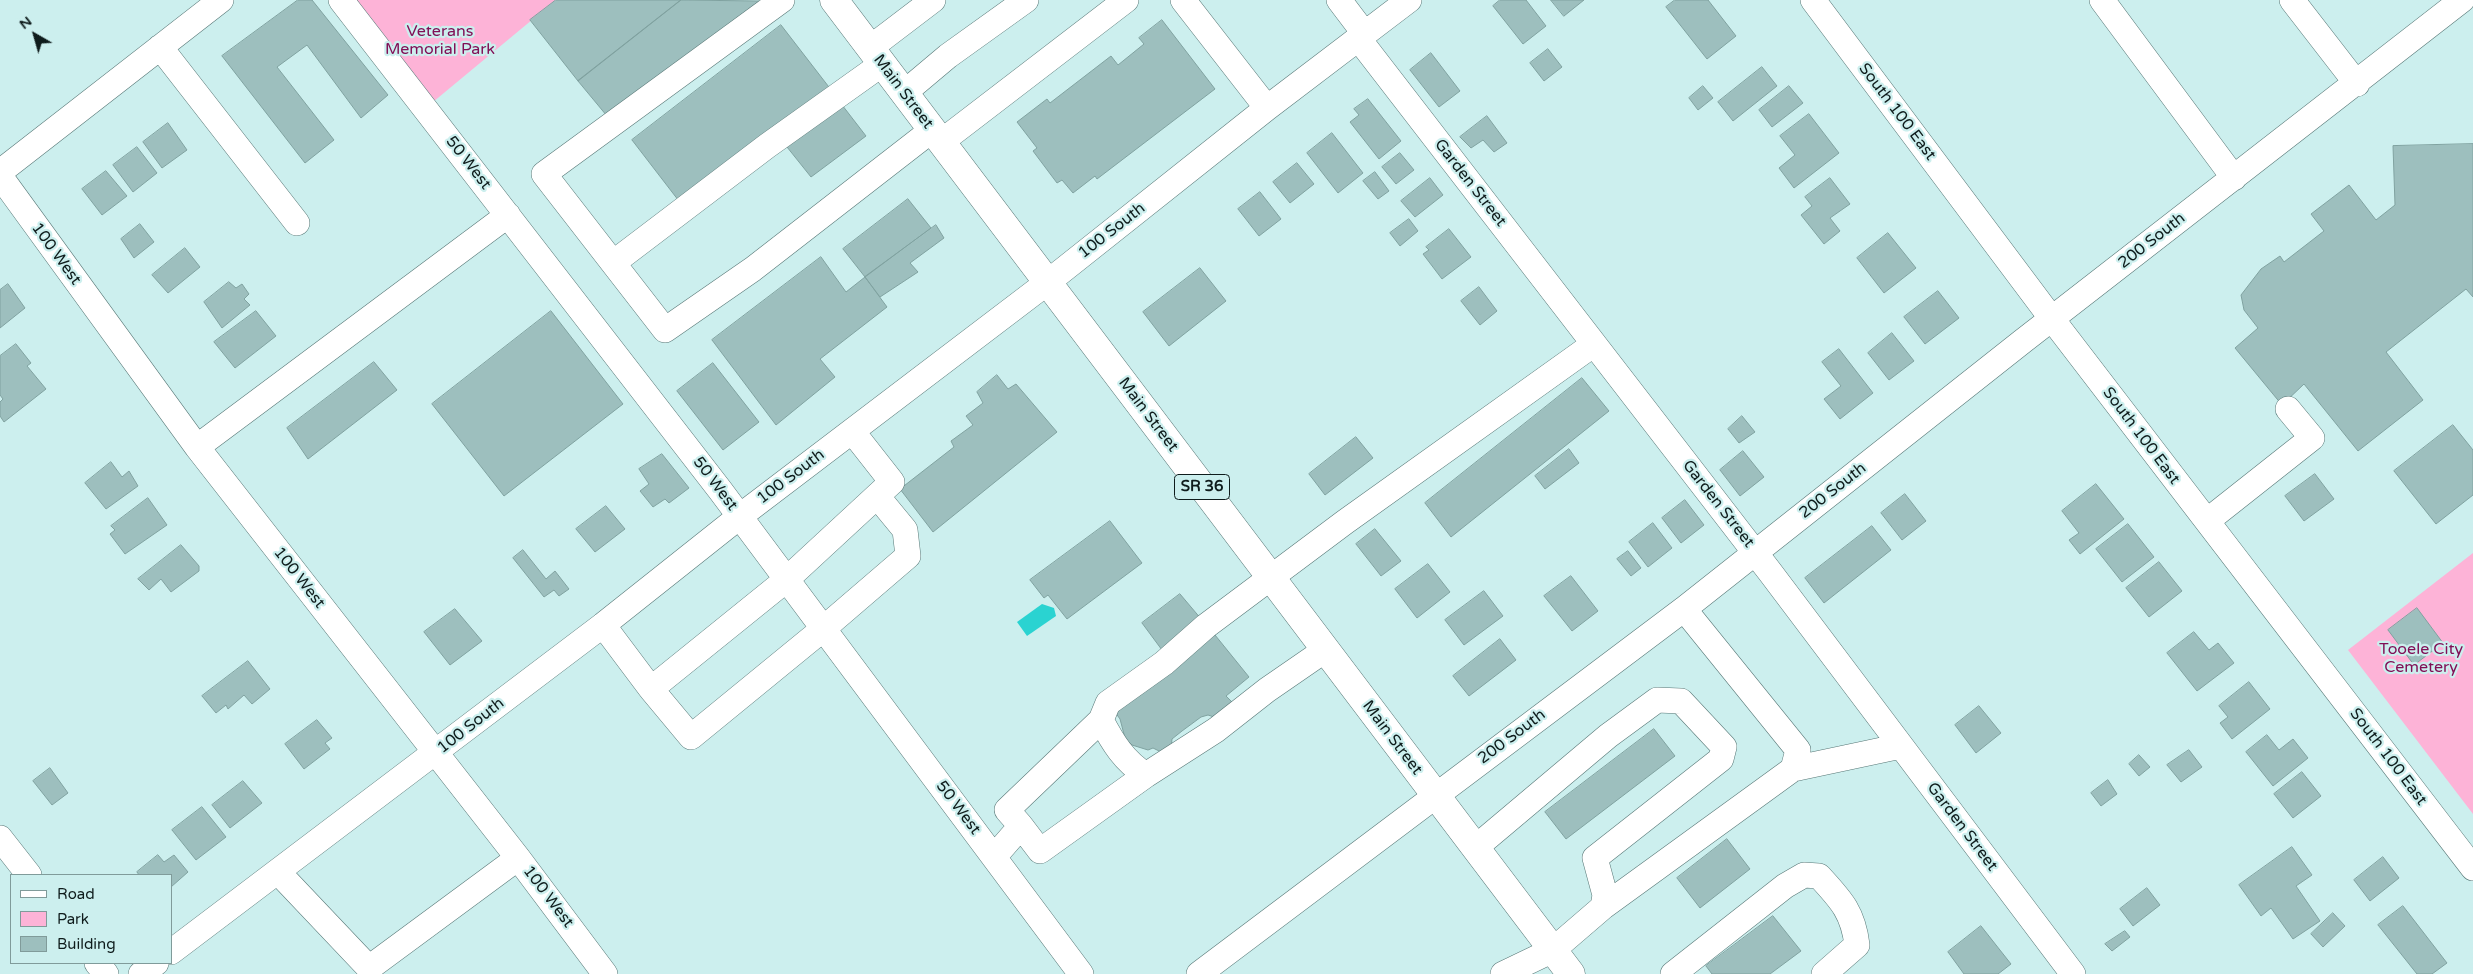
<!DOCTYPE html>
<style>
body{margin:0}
#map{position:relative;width:2473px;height:974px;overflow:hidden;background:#ccefee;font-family:"Varela Round",sans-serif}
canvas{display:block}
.legend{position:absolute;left:10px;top:874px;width:162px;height:90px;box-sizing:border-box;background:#ccefee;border:1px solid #809b9a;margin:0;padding:6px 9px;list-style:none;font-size:15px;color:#0f1c1c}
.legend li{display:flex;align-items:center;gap:10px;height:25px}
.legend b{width:25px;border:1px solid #809b9a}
.north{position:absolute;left:10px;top:10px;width:50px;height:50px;-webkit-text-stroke:4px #ccefee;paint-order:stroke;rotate:322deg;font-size:14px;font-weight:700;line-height:20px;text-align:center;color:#0f1c1c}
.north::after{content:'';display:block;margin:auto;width:18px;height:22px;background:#0f1c1c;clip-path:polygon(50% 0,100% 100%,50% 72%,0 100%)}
</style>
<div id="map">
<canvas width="2473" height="974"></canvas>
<ul class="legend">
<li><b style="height:6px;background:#fff"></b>Road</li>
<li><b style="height:14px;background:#fdb3d7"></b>Park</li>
<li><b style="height:14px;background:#9dbfbe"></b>Building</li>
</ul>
<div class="north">N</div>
</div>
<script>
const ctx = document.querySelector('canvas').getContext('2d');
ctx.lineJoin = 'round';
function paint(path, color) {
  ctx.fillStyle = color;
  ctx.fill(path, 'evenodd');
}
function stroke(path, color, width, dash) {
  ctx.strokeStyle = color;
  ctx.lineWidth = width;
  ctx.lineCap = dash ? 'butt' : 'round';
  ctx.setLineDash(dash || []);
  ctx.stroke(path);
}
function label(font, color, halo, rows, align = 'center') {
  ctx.font = font + ' "Varela Round",sans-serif';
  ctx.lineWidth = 4.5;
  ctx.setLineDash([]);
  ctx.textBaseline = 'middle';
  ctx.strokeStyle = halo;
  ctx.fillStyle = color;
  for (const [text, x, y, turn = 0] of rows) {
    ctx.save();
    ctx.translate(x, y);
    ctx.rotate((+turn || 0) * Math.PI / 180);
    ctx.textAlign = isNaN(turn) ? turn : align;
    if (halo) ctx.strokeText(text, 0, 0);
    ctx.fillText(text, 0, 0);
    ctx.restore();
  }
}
const green = new Path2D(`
 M356,0H556L433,102Z
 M2473,553V814L2348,650Z`);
const water = new Path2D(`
 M1042,604L1054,608L1056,616L1027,636L1017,622Z`);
const building = new Path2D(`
 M298,0H312L388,95L361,118L307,45L277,67L334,140L305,163L222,56Z
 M556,0H681L578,81L530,20Z
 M681,0L759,1L607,116L578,81Z
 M1500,0H1526L1546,26L1523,44L1493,6Z
 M1551,0H1584L1564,16Z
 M1675,0H1708L1736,36L1707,59L1666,7Z
 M1162,20L1215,89L1097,179L1095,176L1073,193L1062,180L1057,183L1033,151L1037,148L1017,122L1047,99L1050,103L1111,56L1118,65L1144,44L1139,38Z
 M781,25L832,91L682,205L632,140Z
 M1548,49L1562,67L1544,81L1530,63Z
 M1431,53L1460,91L1439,107L1410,70Z
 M1762,67L1777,86L1733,121L1718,102Z
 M1703,86L1713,98L1698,110L1689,98Z
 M1789,86L1803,103L1772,127L1759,110Z
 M1368,99L1401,141L1379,159L1350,122L1359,115L1354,109Z
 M839,101L866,136L811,177L783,142Z
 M1809,114L1839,153L1794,188L1779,168L1795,155L1780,136Z
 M1487,116L1507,143L1494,152L1483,140L1471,148L1460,137Z
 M168,123L187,150L162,168L143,142Z
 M1332,133L1363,173L1338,193L1307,153Z
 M2473,144V297L2466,289L2386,352L2423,400L2358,451L2304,384L2282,405L2235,348L2258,328L2244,310L2241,295L2261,269L2280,256L2284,262L2324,231L2311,214L2349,185L2376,220L2395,205L2393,146Z
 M137,147L157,173L133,192L113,165Z
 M1400,153L1414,170L1396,184L1382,167Z
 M1297,163L1314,184L1290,203L1273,182Z
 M106,171L127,196L102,215L82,189Z
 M1375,172L1389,191L1378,199L1363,181Z
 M1430,178L1443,195L1415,217L1401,201Z
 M1830,178L1850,204L1830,218L1840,231L1824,244L1801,215L1812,206L1805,197Z
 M1260,192L1281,219L1259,236L1238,209Z
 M908,199L931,228L865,277L843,249Z
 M1409,219L1418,231L1400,246L1390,233Z
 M140,224L154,242L134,258L121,239Z
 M936,225L944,238L910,263L918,272L880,297L865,277Z
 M1449,229L1471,257L1442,279L1423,254L1429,250L1426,247Z
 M1888,233L1916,268L1884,293L1857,258Z
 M185,248L200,267L168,293L152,275Z
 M821,257L846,292L865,277L887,307L820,359L835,377L776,425L712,340Z
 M1200,268L1226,301L1169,346L1143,312Z
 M229,282L236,288L242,284L249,294L244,299L250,305L222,328L204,302Z
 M8,284L25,308L0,328V290Z
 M1479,287L1497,311L1480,325L1461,301Z
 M1938,291L1959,318L1925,344L1904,317Z
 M256,311L276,336L235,368L214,342Z
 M551,311L623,404L504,496L432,404Z
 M1892,333L1914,361L1889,380L1868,353Z
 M16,344L31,363L27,366L46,389L4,422L0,416V402L3,399L0,395V356Z
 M1839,349L1873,393L1840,419L1824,399L1841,386L1822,362Z
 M374,362L397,390L308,459L287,428Z
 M713,363L759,422L723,450L677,391Z
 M997,375L1008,389L1016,384L1057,432L933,532L900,489L954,447L951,441L973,425L966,416L983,403L977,392Z
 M1582,378L1609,411L1451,537L1425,503Z
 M1742,416L1755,432L1739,443L1728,429Z
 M2453,425L2473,450V495L2436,524L2394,471Z
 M1356,437L1373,458L1325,495L1309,474Z
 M1569,449L1579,463L1545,489L1535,476Z
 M1743,451L1764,477L1740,496L1720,470Z
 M662,454L689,488L669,503L665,499L653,507L640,491L649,484L639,469Z
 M111,462L122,477L129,471L138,486L106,509L85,483Z
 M2315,474L2334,499L2304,521L2285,496Z
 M2096,484L2124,519L2080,554L2069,540L2079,533L2062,511Z
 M1905,494L1926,521L1902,540L1881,513Z
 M148,498L167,525L125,554L110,534L115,530L111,526Z
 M1685,500L1704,525L1681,543L1662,518Z
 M606,506L625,529L595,552L576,529Z
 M1110,521L1142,563L1067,619L1048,595L1044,598L1030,580Z
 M1653,523L1672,548L1648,567L1629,542Z
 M2128,524L2154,557L2122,582L2096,549Z
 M1872,526L1891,550L1824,603L1805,578Z
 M1375,529L1401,561L1381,576L1356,544Z
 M181,545L199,566V571L171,592L161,579L149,590L138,579Z
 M523,550L546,579L555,571L569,589L559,596L554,590L544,597L513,558Z
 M1628,551L1641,568L1631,576L1617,559Z
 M2159,562L2182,591L2149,617L2126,588Z
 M1428,564L1450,592L1417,618L1395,589Z
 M1571,576L1598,611L1572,631L1544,596Z
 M1484,591L1503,616L1464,645L1445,620Z
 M1180,594L1202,620L1162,650L1142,623Z
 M2417,608L2443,643L2414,665L2388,630Z
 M455,609L482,641L450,665L424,632Z
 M2194,632L2209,650L2218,643L2234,663L2197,691L2167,653Z
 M1215,635L1249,677L1226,696L1232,702L1214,717L1208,715L1201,717L1182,731L1172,739L1171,749L1161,752L1153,748L1148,750L1132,745L1125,738L1120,719L1115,712Z
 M1500,639L1516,660L1469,696L1453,676Z
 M248,661L270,689L252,704L244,695L228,709L226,705L216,713L202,696Z
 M2249,682L2270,709L2232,739L2220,723L2228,717L2219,706Z
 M1979,706L2001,733L1976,753L1955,725Z
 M317,720L332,738L325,743L330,749L304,769L285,744Z
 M1654,729L1675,756L1566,839L1545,812Z
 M2267,735L2279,750L2293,739L2308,758L2273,786L2246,752Z
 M2189,750L2202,767L2181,782L2167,765Z
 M2139,755L2150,767L2139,776L2129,764Z
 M50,768L68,793L52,805L33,781Z
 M2302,772L2321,796L2293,818L2274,794Z
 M2108,780L2117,794L2101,806L2091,793Z
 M243,781L262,803L230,828L212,805Z
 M202,807L226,837L196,860L172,830Z
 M1727,839L1750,869L1700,908L1677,878Z
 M2292,847L2312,875L2296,886L2320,921L2293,939L2271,908L2261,916L2239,885Z
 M158,855L164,862L174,855L188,872L171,887V875H139L137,872Z
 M2383,857L2399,878L2370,901L2354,880Z
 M2147,888L2160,905L2133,926L2120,909Z
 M2403,906L2447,963L2432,974H2417L2378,925Z
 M2333,913L2345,926L2323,947L2311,934Z
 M1773,916L1801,951L1770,974H1712L1706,966Z
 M1981,926L2011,964L1998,974H1964L1948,952Z
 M2125,931L2130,937L2112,951L2105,944Z`);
const minor = new Path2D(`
 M341,0L720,490L1081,974
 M782,0L544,174L665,330L753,269L932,130
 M1183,0L1267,108
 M1339,0L1364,33
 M1813,0L2052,319L2473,868
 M2102,0L2234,178
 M2292,0L2357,84
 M1358,38L1770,572L2073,974
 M160,47L297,223
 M870,48L933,0
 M904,93L948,56L1026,0
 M941,142L1126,0
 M0,172L221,0
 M0,176L197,447L518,858L605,974
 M613,263L767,146L882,64
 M197,447L508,215
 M2207,521L2312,438L2288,409
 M603,625L651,689L786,580L892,482L852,431
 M1325,650L1267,690L1216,730L1146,775C1124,761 1113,743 1101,720L1108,703L1164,663L1206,626L1345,522L1594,344
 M651,689L691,737L823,629L908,556L905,530L877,496
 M1793,769L1901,746
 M1021,826L1007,810L1101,720
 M0,838L29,875
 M1475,848L1608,736L1657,700L1681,701L1724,747L1721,759L1595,858L1605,895L1603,907L1553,950L1503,974
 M994,857L1021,826L1040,851L1146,775
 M278,872L369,968L518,858
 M1603,907L1793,769L1798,750L1684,609
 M171,952L603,625L739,517L1048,282L1267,108L1409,0
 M97,963L106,974
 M141,974L156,963
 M1199,974L1684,609L2023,341L2462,0
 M1673,974L1785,886L1804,875L1819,876C1841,900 1853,912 1857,945L1824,974`);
const highway = new Path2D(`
 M834,0L1571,974`);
const shields = [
 [1202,487,55]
];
const shieldNames = [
 ["SR 36",1202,487]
];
const parkNames = [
 ["Veterans",440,32],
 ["Memorial Park",440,50],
 ["Tooele City",2421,650],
 ["Cemetery",2421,668]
];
const streetNames = [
 ["Main Street",903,92,53],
 ["South 100 East",1897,112,53],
 ["50 West",468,163,52],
 ["Garden Street",1470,183,52],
 ["100 South",1112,231,-38],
 ["200 South",2152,241,-38],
 ["100 West",56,254,54],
 ["Main Street",1148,415,53],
 ["South 100 East",2141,436,53],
 ["100 South",791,477,-37],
 ["50 West",715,484,53],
 ["200 South",1833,491,-38],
 ["Garden Street",1718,504,52],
 ["100 West",299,578,52],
 ["100 South",471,726,-38],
 ["200 South",1512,737,-37],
 ["Main Street",1392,738,53],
 ["South 100 East",2388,757,53],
 ["50 West",958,808,53],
 ["Garden Street",1962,827,53],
 ["100 West",548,897,53]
];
paint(green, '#fdb3d7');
paint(water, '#2ad3d1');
paint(building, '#9dbfbe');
stroke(building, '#80a2a0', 1);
stroke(minor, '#577776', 26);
stroke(highway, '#577776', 29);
stroke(minor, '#fff', 25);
stroke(highway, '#fff', 28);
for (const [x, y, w] of shields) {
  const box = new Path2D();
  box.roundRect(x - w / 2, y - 12.5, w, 25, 4);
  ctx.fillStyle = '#ccefee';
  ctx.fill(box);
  stroke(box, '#0f1c1c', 1);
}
label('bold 15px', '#0f1c1c', null, shieldNames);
label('16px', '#810f56', '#ccefee', parkNames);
label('16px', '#0f1c1c', '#ccefee', streetNames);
</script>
